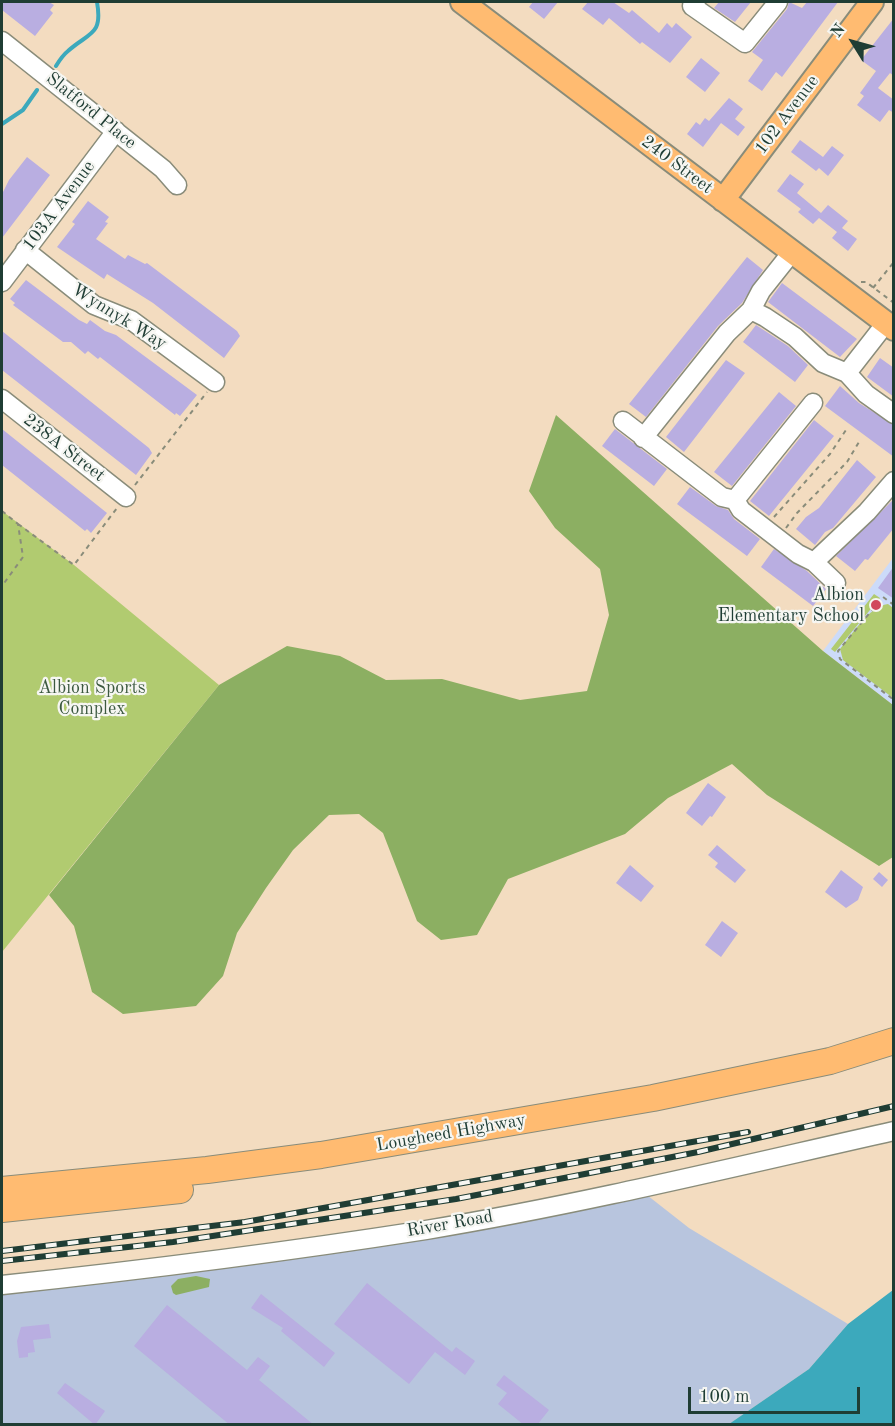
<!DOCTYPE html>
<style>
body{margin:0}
#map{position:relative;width:895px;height:1426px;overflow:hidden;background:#f3dcc0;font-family:"Old Standard TT",serif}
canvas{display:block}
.frame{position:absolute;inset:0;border:3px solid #1f3d34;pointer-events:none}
.north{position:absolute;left:823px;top:12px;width:60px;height:60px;-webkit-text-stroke:4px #f6f6f2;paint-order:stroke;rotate:307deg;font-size:16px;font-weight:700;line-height:24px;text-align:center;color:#1f3d34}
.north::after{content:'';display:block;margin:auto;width:21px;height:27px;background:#1f3d34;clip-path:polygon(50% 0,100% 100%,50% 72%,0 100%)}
.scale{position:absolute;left:688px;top:1387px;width:172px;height:27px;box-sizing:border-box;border:3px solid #1f3d34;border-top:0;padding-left:8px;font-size:18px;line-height:21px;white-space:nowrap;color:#1f3d34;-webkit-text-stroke:4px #f6f6f2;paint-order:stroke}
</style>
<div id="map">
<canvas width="895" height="1426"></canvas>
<div class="frame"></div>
<div class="north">N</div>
<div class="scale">100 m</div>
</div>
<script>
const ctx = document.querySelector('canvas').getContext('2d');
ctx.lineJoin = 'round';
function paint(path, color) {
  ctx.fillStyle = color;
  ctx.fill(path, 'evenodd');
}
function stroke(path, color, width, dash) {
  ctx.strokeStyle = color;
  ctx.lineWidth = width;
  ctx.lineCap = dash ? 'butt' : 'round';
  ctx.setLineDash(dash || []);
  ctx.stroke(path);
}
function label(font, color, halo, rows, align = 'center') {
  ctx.font = font + ' "Old Standard TT",serif';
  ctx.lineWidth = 4.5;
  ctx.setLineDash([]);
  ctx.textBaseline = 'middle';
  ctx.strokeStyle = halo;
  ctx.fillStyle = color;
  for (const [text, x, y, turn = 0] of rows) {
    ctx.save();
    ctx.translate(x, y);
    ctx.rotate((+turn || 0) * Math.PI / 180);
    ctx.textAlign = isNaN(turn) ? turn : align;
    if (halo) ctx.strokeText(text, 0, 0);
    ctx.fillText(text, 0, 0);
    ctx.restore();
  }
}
const built = new Path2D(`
 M893,558V705L823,651Z`);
const industrial = new Path2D(`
 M638,1188L689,1228L848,1324L809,1369L729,1424H2V1285L149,1269Z`);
const green = new Path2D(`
 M2,511L74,565L219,685L2,952Z
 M874,594L880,598L835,652L831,649Z
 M888,604L893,608V698L843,660L840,649C853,634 868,607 888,604Z`);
const forest = new Path2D(`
 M556,415L823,651L893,705V857L879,866L767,795L732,764L668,798L625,834L508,879L477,935L441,940L417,921L383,833L359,814L329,815L293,850L266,888L237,933L223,976L196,1006L123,1014L92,992L74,926L49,895L219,685L287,646L340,656L386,680L442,679L520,700L587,691L609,615L600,569L555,528L529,491Z
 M196,1276L210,1279L209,1287L176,1295L173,1293L171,1286L178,1279Z`);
const water = new Path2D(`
 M893,1290V1424H729L809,1369L848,1324Z`);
const stream = new Path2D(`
 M56,66C59,61 63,55 68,51C89,32 103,36 97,2
 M2,124L23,110L37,90`);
const building = new Path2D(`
 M2,2H49L54,5L50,10L53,13L35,36L2,10Z
 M533,2H558L544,19L529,7Z
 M588,2H613L629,13L632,10L659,33L667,23L672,28L676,23L692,37L670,63L642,42L640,44L609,18L603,25L582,9Z
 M719,2H751L735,22L714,8Z
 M789,2L802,8L807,2H838L782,77L776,72L762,91L748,81L763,60L752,52L787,9Z
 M894,18V76L890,73L878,88L894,100V113L889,110L880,122L857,105L864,96L860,93L876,71L861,60Z
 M701,58L720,73L705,92L686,77Z
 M729,98L743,109L735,119L745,127L738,136L721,123L703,147L687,134L696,122L700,125L705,118L709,121Z
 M800,140L823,157L832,146L844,155L828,176L819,168L816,171L791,152Z
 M27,157L50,175L2,238V194L9,180Z
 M790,174L804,184L797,193L821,213L828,205L848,221L842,228L857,239L848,251L832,238L837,232L819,218L813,224L798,212L801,209L777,191Z
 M88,201L109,217L105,222L108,223L96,239L125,259L128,255L145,264L147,263L237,331L240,336L224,358L153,303L107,274L104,279L57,247L75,224L72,222Z
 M747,257L763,270L742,303L718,326L646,417L629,404Z
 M26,280L79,320L87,324L90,320L105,331L116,335L197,395L180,416L176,413L175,415L100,357L98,359L88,351L85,354L71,342H63L13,305L15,303L10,299Z
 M782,283L857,339L840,357L768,302Z
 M756,325L788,346L808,365L795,382L743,342Z
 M2,331L149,448L152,453L136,475L2,370Z
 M880,358L894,368V397L867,377Z
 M726,360L745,373L684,452L666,437Z
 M840,386L859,403L894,425V457L825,406Z
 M779,392L796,406L732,486L714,472Z
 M814,420L834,436L769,516L750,501Z
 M2,429L107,513L91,533L87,529L85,531L2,465Z
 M615,429L667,469L654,486L602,446Z
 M857,460L876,477L833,528L825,532L815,545L796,529L806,517L819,508Z
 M690,487L716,506L728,510L734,519L760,539L747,556L677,504Z
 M894,499V528L868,560L865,559L855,571L836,556Z
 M774,549L807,571L826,589L813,606L761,567Z
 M894,566V599L878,588Z
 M708,783L726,797L712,817L710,816L702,826L686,813Z
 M717,845L746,870L735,883L715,867L718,863L708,855Z
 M630,865L654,886L641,902L616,883Z
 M841,870L863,887L858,900L846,908L825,892Z
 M879,872L888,880L882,887L873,879Z
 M722,921L738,933L721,957L705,945Z
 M367,1283L452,1352L456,1347L475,1361L465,1375L435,1352L409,1384L334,1324Z
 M261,1294L335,1353L324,1367L281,1331L283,1328L251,1308Z
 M167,1305L247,1370L258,1357L270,1366L259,1380L314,1425H230L134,1346Z
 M49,1324L51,1338L33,1340L35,1352L28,1353V1357L19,1358L17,1341L21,1327Z
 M504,1375L549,1410L537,1425H524L498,1404L507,1393L496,1385Z
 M65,1383L105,1411L95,1425L57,1393Z`);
const path = new Path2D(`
 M861,282H866L894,303
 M873,288L894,262
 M135,485L207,392
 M2,511L18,524L23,557L2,586
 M774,517L830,454L846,430
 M18,524L74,565L117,508
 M786,528L797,513L847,462L859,442
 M894,605L883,597L838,651L840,659L894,700`);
const minor = new Path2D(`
 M696,2L692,6L745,43L778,2
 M2,41L163,169L177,185
 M25,250L94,305L131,320L215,382
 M2,282L116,131
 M751,310L765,317L795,337L823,363L847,373L866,394L894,414
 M847,373L886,323
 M2,399L126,497
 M623,421L722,497L735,500L741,510L798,554L814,562L836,583
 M643,438L727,333L751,310L761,291L792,252
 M735,500L813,403
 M814,562L867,512L894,481
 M2,1285C143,1270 285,1252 426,1230C583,1204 738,1166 894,1131`);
const major = new Path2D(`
 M462,2L894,329
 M723,200L872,2`);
const highway = new Path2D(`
 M2,1190L207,1170L321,1155L653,1098L830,1061L894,1041
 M2,1209L180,1190`);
const rail = new Path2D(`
 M2,1251L245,1222L748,1132
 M2,1261L173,1242L456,1199L698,1152L894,1106`);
const markers = [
 [876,605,6,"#d1495b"]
];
const streetNames = [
 ["Slatford Place",91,111,39],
 ["102 Avenue",787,115,-53],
 ["240 Street",677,165,37],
 ["103A Avenue",59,206,-53],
 ["Wynnyk Way",119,317,32],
 ["238A Street",64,448,38],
 ["Lougheed Highway",451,1133,-10],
 ["River Road",450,1224,-10]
];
const poiNames = [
 ["Albion",864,595],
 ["Elementary School",864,616]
];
const parkNames = [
 ["Albion Sports",92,688],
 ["Complex",92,709]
];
paint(built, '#ccdbf9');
paint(industrial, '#b8c5de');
paint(green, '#b1cb70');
paint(forest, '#8caf62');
paint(water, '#3ca9bc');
stroke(stream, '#3ca9bc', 4);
paint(building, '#b9aee1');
stroke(minor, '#898c7a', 21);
stroke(major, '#898c7a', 26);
stroke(highway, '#898c7a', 28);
stroke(path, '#898c7a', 2, [4.5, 4.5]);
stroke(minor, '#fff', 18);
stroke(major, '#ffbb71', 22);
stroke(highway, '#ffbb71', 26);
stroke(rail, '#1f3d34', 6);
stroke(rail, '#f6f6f2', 4, [11]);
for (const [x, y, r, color] of markers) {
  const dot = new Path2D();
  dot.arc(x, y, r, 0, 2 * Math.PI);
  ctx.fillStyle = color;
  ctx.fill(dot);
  stroke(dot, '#f6f6f2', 2);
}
label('18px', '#1f3d34', '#f6f6f2', streetNames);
label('18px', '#1f3d34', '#f6f6f2', poiNames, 'right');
label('18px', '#3c5940', '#f6f6f2', parkNames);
</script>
